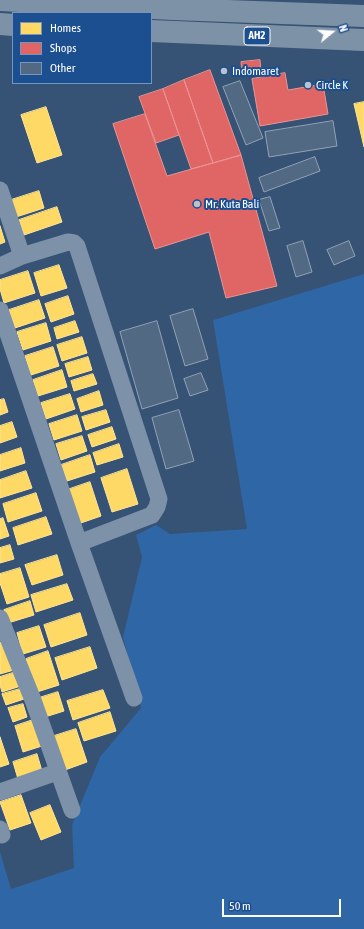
<!DOCTYPE html>
<style>
body{margin:0}
#map{position:relative;width:364px;height:929px;overflow:hidden;background:#365274;font-family:"Asap Condensed",sans-serif}
canvas{display:block}
.legend{position:absolute;left:12px;top:12px;width:140px;height:72px;box-sizing:border-box;background:#1b4f8f;border:1px solid #7695bc;margin:0;padding:5px 7px;list-style:none;font-size:12px;color:#fff}
.legend li{display:flex;align-items:center;gap:8px;height:20px}
.legend b{width:20px;border:1px solid #7695bc}
.north{position:absolute;left:312px;top:12px;width:40px;height:40px;-webkit-text-stroke:3px #1b4f8f;paint-order:stroke;rotate:72deg;font-size:11px;font-weight:700;line-height:16px;text-align:center;color:#fff}
.north::after{content:'';display:block;margin:auto;width:14px;height:18px;background:#fff;clip-path:polygon(50% 0,100% 100%,50% 72%,0 100%)}
.scale{position:absolute;left:222px;top:899px;width:119px;height:18px;box-sizing:border-box;border:2px solid #fff;border-top:0;padding-left:5px;font-size:12px;line-height:14px;white-space:nowrap;color:#fff;-webkit-text-stroke:3px #1b4f8f;paint-order:stroke}
</style>
<div id="map">
<canvas width="364" height="929"></canvas>
<ul class="legend">
<li><b style="height:11px;background:#ffd966"></b>Homes</li>
<li><b style="height:11px;background:#e06666"></b>Shops</li>
<li><b style="height:11px;background:#526984"></b>Other</li>
</ul>
<div class="north">N</div>
<div class="scale">50 m</div>
</div>
<script>
const ctx = document.querySelector('canvas').getContext('2d');
ctx.lineJoin = 'round';
function paint(path, color) {
  ctx.fillStyle = color;
  ctx.fill(path, 'evenodd');
}
function stroke(path, color, width, dash) {
  ctx.strokeStyle = color;
  ctx.lineWidth = width;
  ctx.lineCap = dash ? 'butt' : 'round';
  ctx.setLineDash(dash || []);
  ctx.stroke(path);
}
function label(font, color, halo, rows, align = 'center') {
  ctx.font = font + ' "Asap Condensed",sans-serif';
  ctx.lineWidth = 4;
  ctx.setLineDash([]);
  ctx.textBaseline = 'middle';
  ctx.strokeStyle = halo;
  ctx.fillStyle = color;
  for (const [text, x, y, turn = 0] of rows) {
    ctx.save();
    ctx.translate(x, y);
    ctx.rotate((+turn || 0) * Math.PI / 180);
    ctx.textAlign = isNaN(turn) ? turn : align;
    if (halo) ctx.strokeText(text, 0, 0);
    ctx.fillText(text, 0, 0);
    ctx.restore();
  }
}
const green = new Path2D(`
 M364,274V929H0V852L11,889L74,868L72,825L100,757L141,708L123,637L142,557L136,535L156,525L170,534L247,529L213,320Z`);
const homes = new Path2D(`
 M364,102V147L354,104Z
 M46,107L62,155L37,163L21,115Z
 M39,191L44,208L13,218L8,201Z
 M57,207L62,222L24,235L19,220Z
 M0,226L5,242L0,244Z
 M59,265L67,288L41,296L34,273Z
 M28,271L35,293L4,303L0,289V280Z
 M68,296L74,314L51,322L45,304Z
 M39,300L45,318L15,328L9,310Z
 M75,321L79,332L57,339L54,328Z
 M46,323L51,341L23,350L17,332Z
 M82,337L87,353L62,361L57,345Z
 M53,347L59,366L31,375L25,356Z
 M88,357L92,370L69,377L65,364Z
 M62,370L67,387L38,396L33,380Z
 M93,374L97,384L74,391L71,381Z
 M99,391L103,405L81,412L77,399Z
 M70,394L75,409L46,419L41,403Z
 M4,399L8,412L0,415V400Z
 M106,410L110,422L86,430L82,417Z
 M77,415L82,431L54,440L49,424Z
 M12,422L17,437L0,443V426Z
 M112,427L116,439L92,447L88,435Z
 M82,436L87,451L61,460L56,444Z
 M119,444L123,457L97,465L93,453Z
 M21,448L25,463L0,471V455Z
 M90,455L95,472L67,481L61,465Z
 M127,469L138,504L112,512L101,478Z
 M26,471L32,488L0,498V480Z
 M90,482L101,516L78,524L67,490Z
 M36,493L42,511L8,522L3,504Z
 M46,517L52,534L18,545L13,528Z
 M3,518L9,536L0,539V519Z
 M10,545L14,559L0,563V548Z
 M57,555L63,575L32,585L25,565Z
 M20,568L29,597L7,604L0,583V574Z
 M67,584L73,600L36,612L31,595Z
 M30,601L34,615L8,623L4,610Z
 M80,613L87,635L51,647L44,625Z
 M39,626L46,647L23,654L17,633Z
 M5,641L14,670L0,674V643Z
 M90,647L97,668L62,680L55,658Z
 M48,651L59,685L37,692L26,659Z
 M19,671L24,685L2,692L0,685V677Z
 M20,689L24,699L6,705L2,694Z
 M103,690L110,708L73,720L67,701Z
 M58,692L64,711L45,717L39,698Z
 M23,704L27,717L13,722L8,708Z
 M110,712L116,731L84,741L78,723Z
 M33,720L42,746L23,752L15,726Z
 M76,729L87,762L65,770L54,736Z
 M0,737L9,764L0,767Z
 M37,754L42,771L18,779L13,762Z
 M21,795L31,823L10,830L0,802Z
 M50,805L61,832L41,840L30,813Z`);
const shops = new Path2D(`
 M260,60L261,72L242,73L241,62Z
 M210,70L241,155L213,163L184,80Z
 M285,73L288,90L323,84L328,114L260,126L252,79Z
 M184,80L213,163L191,169L163,89Z
 M163,89L179,135L156,143L139,97Z
 M145,114L167,176L241,155L277,286L226,298L209,232L155,249L113,124Z`);
const building = new Path2D(`
 M240,81L263,138L246,145L223,87Z
 M333,121L337,146L269,157L265,132Z
 M315,157L320,171L264,192L259,178Z
 M270,197L280,228L269,231L259,200Z
 M303,241L312,272L296,277L287,246Z
 M349,241L355,256L334,265L327,250Z
 M193,309L208,359L185,366L170,316Z
 M157,321L178,398L142,409L120,332Z
 M201,373L208,390L190,396L184,379Z
 M179,410L194,461L166,469L152,418Z`);
const street = new Path2D(`
 M0,190L22,256
 M0,266L22,256L68,242L74,243L77,246L159,499L157,507L152,515L79,543
 M0,310L79,543L134,698
 M0,618L33,700L72,810
 M0,792L57,772
 M0,829L2,835`);
const highway = new Path2D(`
 M0,0L173,9L364,16
 M0,24L13,25
 M151,31L364,40`);
const markers = [
 [224,71,4,"#b9c2ce"],
 [308,85,4,"#b9c2ce"],
 [197,204,4,"#b9c2ce"]
];
const shields = [
 [257,36,26]
];
const shieldNames = [
 ["AH2",257,36]
];
const poiNames = [
 ["Indomaret",232,71],
 ["Circle K",316,85],
 ["Mr. Kuta Bali",205,204]
];
paint(green, '#2f66a5');
paint(homes, '#ffd966');
stroke(homes, '#ffe494', 1);
paint(shops, '#e06666');
stroke(shops, '#e99494', 1);
paint(building, '#526984');
stroke(building, '#92a2b6', 1);
stroke(street, '#7d92a8', 17);
stroke(highway, '#7e92a7', 22);
for (const [x, y, r, color] of markers) {
  const dot = new Path2D();
  dot.arc(x, y, r, 0, 2 * Math.PI);
  ctx.fillStyle = color;
  ctx.fill(dot);
  stroke(dot, '#1b4f8f', 1.5);
}
for (const [x, y, w] of shields) {
  const box = new Path2D();
  box.roundRect(x - w / 2, y - 9, w, 18, 3);
  ctx.fillStyle = '#1b4f8f';
  ctx.fill(box);
  stroke(box, '#fff', 1);
}
label('bold 11px', '#fff', null, shieldNames);
label('12px', '#fff', '#1b4f8f', poiNames, 'left');
</script>
